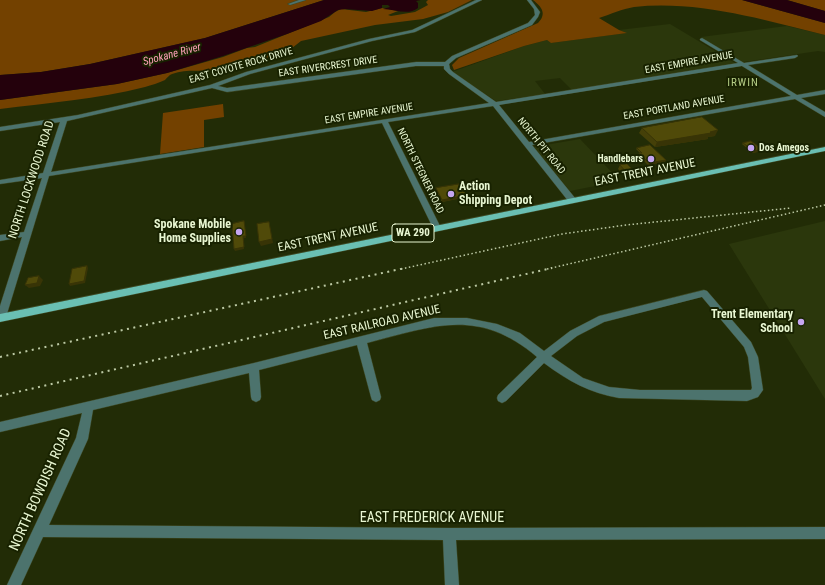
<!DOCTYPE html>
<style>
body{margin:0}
canvas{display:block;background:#222c06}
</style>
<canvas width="825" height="585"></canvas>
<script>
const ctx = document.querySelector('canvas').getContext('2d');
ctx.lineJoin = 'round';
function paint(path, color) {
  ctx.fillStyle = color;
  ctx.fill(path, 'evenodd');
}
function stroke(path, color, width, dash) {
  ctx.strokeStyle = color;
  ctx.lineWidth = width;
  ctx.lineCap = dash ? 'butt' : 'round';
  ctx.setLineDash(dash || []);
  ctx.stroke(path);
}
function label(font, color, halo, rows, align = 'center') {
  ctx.font = font + ' "Roboto Condensed",sans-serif';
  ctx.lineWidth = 4;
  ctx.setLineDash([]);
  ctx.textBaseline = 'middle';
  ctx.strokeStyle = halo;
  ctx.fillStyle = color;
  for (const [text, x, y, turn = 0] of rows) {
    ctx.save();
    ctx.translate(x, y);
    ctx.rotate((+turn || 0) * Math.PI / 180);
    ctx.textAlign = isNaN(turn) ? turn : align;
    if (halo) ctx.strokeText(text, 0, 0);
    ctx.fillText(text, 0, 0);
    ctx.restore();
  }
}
const built = new Path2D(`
 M670,24L735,63L572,90L560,78L535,81L545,94L496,101L452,72L524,46L547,40L551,43L626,33L619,30Z
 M787,26L825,35V52L818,51L743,62L701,37Z
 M580,139L620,181L570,191L534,147Z
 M825,221V399L729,244Z`);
const green = new Path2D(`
 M0,0H324L205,38L90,64L41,72L0,75Z
 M428,0H472L448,12L423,19L375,25L301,41L287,52L251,62L240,61L227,64L223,70C207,73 190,68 172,74C169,75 167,78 165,80C159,83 151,85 145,87C97,99 48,103 0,109V100L117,84L167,73L223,57L247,48L255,47L329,17L335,12L341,9L366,12L382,8L398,11L388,15L391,16L415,12L428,5L426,2Z
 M533,0H742L825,23V35C764,20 698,0 634,7C622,9 611,14 599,18L619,30L627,33L551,43L547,40L524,46L454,70L452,65L459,58L538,23C547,14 542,7 533,0Z
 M787,0H825V11Z
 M223,104L224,117L204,120V147L160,154L163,113Z`);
const water = new Path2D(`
 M324,0H421L416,1L418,3V8C408,16 395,9 383,9L390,7L388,5H382V8L372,11L345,9L338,10L321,21L287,34L223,56L167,73L117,84L0,100V75L41,72L90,64L205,38Z
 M742,0H787L825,11V23Z`);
const minor = new Path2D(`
 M299,0H306L290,5L288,4Z
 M476,0H482L415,32L372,41L250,74L218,86L227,88L416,62H445L452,56L528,23L535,15L534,9L527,0H531L540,12L538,17L532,25L456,58L449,64L450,69L453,72L496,102L738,63L700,40V39L702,38L744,63L797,55L798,56L795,58L748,65L797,95L825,90V94L801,98L825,112V117L795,99L532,145L575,198L576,200L572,202H569L493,106L388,122L441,228L437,231L433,228L382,123L49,176L6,317L4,320H0V306L22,237L0,241V235L24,232L42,178L0,184V180L43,173L60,122L0,131V127L78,115L210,85L246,72L369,39L412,30ZM416,66H444V69L449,74L489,103L51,172L67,121L212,88L227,92ZM742,66L791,96L529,142L499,105Z
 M704,290L707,291L751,342L758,357L763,390L758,397L747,401L619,398C590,393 568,381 544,363L506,401L502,403L498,401L497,398L498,395L537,357C478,307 434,326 367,343L381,397L380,400L376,402L372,400L371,397L357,345L259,370L261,397L260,400L256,402L252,400L251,397L249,373L93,410L88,439L49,525L449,528L825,527V539L456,540L459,585H445L443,540L43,537L21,585H7L76,438L82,413L0,432V422L254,363L434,318H467L497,324L520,333L544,351L570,331L599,316ZM702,297L744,347L748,357L752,388L751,390H640L609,387L583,378L551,356L577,336L604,322Z`);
const major = new Path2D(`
 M825,147V151L0,322V314Z`);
const railFar1 = new Path2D(`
 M401,269L562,234L626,225L791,208
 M547,269L825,205`);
const rail = new Path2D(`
 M0,357L405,268
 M0,396L552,268`);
const wall = new Path2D(`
 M642,128L715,136L708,137V139L655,147L639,133Z
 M743,143L761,151L753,153L742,144Z
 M637,148L665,162L648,165L638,155L639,153H640L636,149Z
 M620,165L633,170L632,174L624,175L618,169Z
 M436,188L467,195V197L442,202L436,190Z`);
const shadedWall = new Path2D(`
 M718,130L715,136L708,137V139L655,147L657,142Z
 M762,149L761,151L753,153L754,151Z
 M666,160L665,162L648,165L649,163Z
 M633,170L632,174L624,175L626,172Z
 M467,195V197L442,202V200Z
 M244,221L246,238H243L244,249L235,251L234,249L243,236Z
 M269,222L273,243L261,246L259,242Z
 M87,266L88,268L85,283L70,286L69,284Z
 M39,276L43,280L40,286L29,288L25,285Z`);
const building = new Path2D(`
 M702,117L718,130L710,132L711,133L657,142L642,128Z
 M751,141L762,149L754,151L743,143Z
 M650,145L666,160L649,163L639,153H642L637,148Z
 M627,164L633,170L626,172L620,165Z
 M460,184L467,195L442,200L436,188Z
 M244,221L246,236H243L244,247L234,249L232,224Z
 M269,222L272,239L259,242L257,224Z
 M87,266L84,281L69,284L72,269Z
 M39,276L37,283L25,285L28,278Z`);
const markers = [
 [751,148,4,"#c6a6f0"],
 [651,159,4,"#c6a6f0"],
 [451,194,4,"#c6a6f0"],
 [239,232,4,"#c6a6f0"],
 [801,322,4,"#c6a6f0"]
];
const farStreetnames = [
 ["EAST EMPIRE AVENUE",689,63,-10],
 ["EAST COYOTE ROCK DRIVE",241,66,-16],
 ["EAST RIVERCREST DRIVE",328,67,-8],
 ["EAST PORTLAND AVENUE",674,108,-10],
 ["EAST EMPIRE AVENUE",369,114,-9],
 ["NORTH PIT ROAD",541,146,51],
 ["NORTH STEGNER ROAD",420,171,64]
];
const farPoinames = [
 ["Dos Amegos",759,148],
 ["Handlebars",643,159,"right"]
];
const farWaternames = [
 ["Spokane River",172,55,-15]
];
const farNeighbourhoodnames = [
 ["IRWIN",743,83]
];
const shields = [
 [413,233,42]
];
const shieldNames = [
 ["WA 290",413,233]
];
const streetNames = [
 ["EAST TRENT AVENUE",645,173,-11],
 ["NORTH LOCKWOOD ROAD",32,180,-72],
 ["EAST TRENT AVENUE",328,238,-12],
 ["EAST RAILROAD AVENUE",382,323,-13]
];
const poiNames = [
 ["Action",459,187,"left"],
 ["Shipping Depot",459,201,"left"],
 ["Spokane Mobile",231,225],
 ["Home Supplies",231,239],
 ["Trent Elementary",793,315],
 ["School",793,329]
];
const nearStreetnames = [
 ["NORTH BOWDISH ROAD",41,490,-66],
 ["EAST FREDERICK AVENUE",432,518]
];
paint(built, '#2b370c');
paint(green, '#734100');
paint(water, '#24010c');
stroke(minor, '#3e4822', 1);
stroke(major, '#3e4822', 1);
paint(minor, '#4c736d');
paint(major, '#6abfb3');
stroke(railFar1, '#bcc9a4', 1.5, [1.5, 2.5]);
stroke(rail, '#bcc9a4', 2, [2, 4.5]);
paint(wall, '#454008');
paint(shadedWall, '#383406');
paint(building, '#504a09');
stroke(building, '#383406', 1);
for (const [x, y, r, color] of markers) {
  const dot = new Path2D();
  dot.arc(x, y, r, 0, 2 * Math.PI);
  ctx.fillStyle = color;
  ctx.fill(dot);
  stroke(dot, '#182200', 1.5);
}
label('10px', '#e8f6d1', '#182200', farStreetnames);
label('bold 10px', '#e8f6d1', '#182200', farPoinames, 'left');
label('italic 11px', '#fda0b7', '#182200', farWaternames);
ctx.letterSpacing = '1px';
label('11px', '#b5ce85', '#182200', farNeighbourhoodnames);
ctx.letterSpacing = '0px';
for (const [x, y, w] of shields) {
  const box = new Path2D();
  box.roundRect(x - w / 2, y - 9, w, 18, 3);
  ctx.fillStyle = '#182200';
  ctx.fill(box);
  stroke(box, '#e8f6d1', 1);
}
label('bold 11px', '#e8f6d1', null, shieldNames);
label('12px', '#e8f6d1', '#182200', streetNames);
label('bold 12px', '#e8f6d1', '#182200', poiNames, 'right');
label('14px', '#e8f6d1', '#182200', nearStreetnames);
</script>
